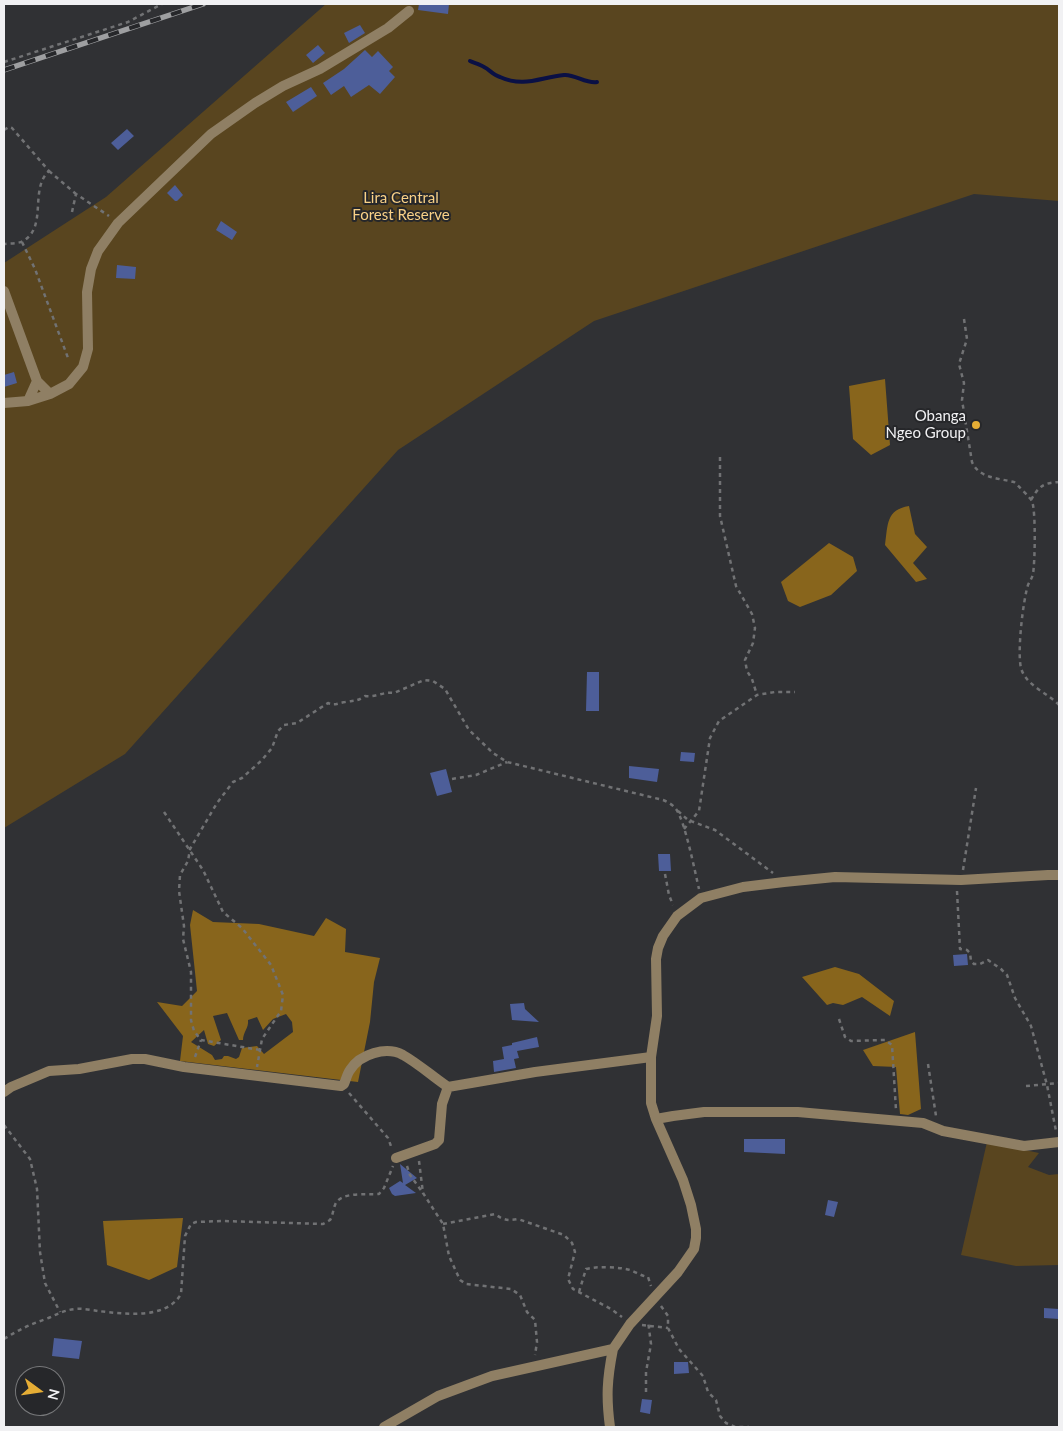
<!DOCTYPE html>
<style>
body{margin:0}
#map{position:relative;width:1063px;height:1431px;overflow:hidden;background:#303134;font-family:Lato,sans-serif}
canvas{display:block}
.frame{position:absolute;inset:0;border:5px solid #f1f1f3;pointer-events:none}
.north{position:absolute;left:15px;top:1366px;width:50px;height:50px;box-sizing:border-box;background:#26272a;border:1px solid #77787a;border-radius:50%;rotate:104deg;font-size:14px;font-weight:700;line-height:20px;text-align:center;color:#f1f1f3}
.north::after{content:'';display:block;margin:auto;width:18px;height:22px;background:#e5ad35;clip-path:polygon(50% 0,100% 100%,50% 72%,0 100%)}
</style>
<div id="map">
<canvas width="1063" height="1431"></canvas>
<div class="frame"></div>
<div class="north">N</div>
</div>
<script>
const ctx = document.querySelector('canvas').getContext('2d');
ctx.lineJoin = 'round';
function paint(path, color) {
  ctx.fillStyle = color;
  ctx.fill(path, 'evenodd');
}
function stroke(path, color, width, dash) {
  ctx.strokeStyle = color;
  ctx.lineWidth = width;
  ctx.lineCap = dash ? 'butt' : 'round';
  ctx.setLineDash(dash || []);
  ctx.stroke(path);
}
function label(font, color, halo, rows, align = 'center') {
  ctx.font = font + ' Lato,sans-serif';
  ctx.lineWidth = 4;
  ctx.setLineDash([]);
  ctx.textBaseline = 'middle';
  ctx.strokeStyle = halo;
  ctx.fillStyle = color;
  for (const [text, x, y, turn = 0] of rows) {
    ctx.save();
    ctx.translate(x, y);
    ctx.rotate((+turn || 0) * Math.PI / 180);
    ctx.textAlign = isNaN(turn) ? turn : align;
    if (halo) ctx.strokeText(text, 0, 0);
    ctx.fillText(text, 0, 0);
    ctx.restore();
  }
}
const green = new Path2D(`
 M326,4H1059V201L974,194L594,321L398,450L125,754L4,828V263L106,197Z
 M987,1142L1039,1153L1028,1167L1049,1175L1059,1174V1265L1016,1266L961,1255Z`);
const forest = new Path2D(`
 M885,379L890,445L871,455L853,439L849,386Z
 M909,506L915,534L927,547L913,563L927,579L916,582L885,545C888,524 886,510 909,506Z
 M829,543L853,557L857,571L831,595L800,607L788,601L781,582Z
 M193,910L213,922L259,924L314,936L326,918L346,929L345,952L380,958L374,982L370,1022L358,1082L180,1061L183,1036L157,1002L182,1006L197,991L190,925ZM227,1013L239,1040H243C243,1032 249,1028 248,1020L257,1017L263,1030L273,1019L286,1014L292,1022L293,1032L264,1054L257,1046L242,1048L239,1057L236,1059L228,1056H224L222,1059L215,1060L212,1055L191,1042L204,1030L208,1044L214,1046L221,1040L213,1016Z
 M835,967L859,974L894,1001L890,1016L862,997L843,1005L833,1003L827,1005L802,977Z
 M915,1032L921,1109L908,1115L900,1114L896,1067L873,1066L863,1050Z
 M183,1218L177,1267L149,1280L107,1265L103,1221Z`);
const stream = new Path2D(`
 M470,61C474,63 480,64 484,67C490,70 493,75 500,77C524,88 541,77 564,75C575,74 586,84 597,82`);
const building = new Path2D(`
 M419,4H449L448,14L418,10Z
 M360,25L365,33L349,43L344,33Z
 M318,45L325,53L313,63L306,55Z
 M365,50L372,57L378,51L393,67L389,71L395,77L380,94L369,85L351,97L344,86L331,95L323,83L344,69Z
 M311,87L317,96L293,112L286,102Z
 M127,129L134,136L118,150L111,143Z
 M175,185L183,195L177,201H175L167,193Z
 M221,221L237,232L232,240L216,230Z
 M117,265L136,267L135,279L116,278Z
 M14,372L17,383L4,387V375Z
 M587,672H599V711H586Z
 M681,752L695,753L694,762L680,761Z
 M629,766L659,769L657,782L629,778Z
 M446,769L452,792L437,796L430,773Z
 M658,854H670L671,871H659Z
 M967,954L968,965L954,966L953,955Z
 M524,1003L525,1009L539,1022L512,1020L510,1004Z
 M537,1037L539,1047L517,1051L519,1058L514,1059L516,1068L494,1072L493,1061L504,1059L502,1047L512,1045V1043Z
 M744,1139H785V1154L744,1152Z
 M400,1164L417,1178L405,1185L416,1193L395,1196L392,1194L389,1188L400,1181L403,1183Z
 M828,1200L838,1202L834,1217L825,1215Z
 M1044,1308L1059,1309V1319L1044,1318Z
 M54,1338L82,1341L79,1359L52,1356Z
 M674,1362H688L689,1373L674,1374Z
 M642,1399L652,1400L650,1414L640,1412Z`);
const path = new Path2D(`
 M4,62L128,22L162,4
 M4,130L9,127L12,128L49,171C29,189 48,227 23,241C18,244 9,243 4,244
 M49,171L76,194
 M72,212L76,194L109,216
 M22,242L35,269L68,358
 M964,319L967,339L959,364L964,383L962,400L972,462C979,478 997,478 1014,482C1016,483 1031,499 1032,501C1036,512 1035,562 1033,574C1032,578 1030,581 1028,585C1023,601 1017,652 1021,668C1026,686 1048,693 1059,705
 M720,457V516L736,586L752,614L755,628L753,643L745,660L747,671L752,679L757,695
 M1031,500C1039,486 1043,483 1059,482
 M452,779L476,775L507,762
 M678,811L688,820L715,830L773,873
 M164,812L203,870L223,912L242,928L271,965L283,995L281,1011L262,1039L257,1067
 M684,829L699,811L710,738L719,721L757,695L775,692H795
 M963,870L976,788
 M665,874L669,895L673,905
 M957,891L960,949L967,950L970,953L971,961L974,964H980L988,960L1001,969L1007,975L1015,998L1031,1026L1047,1085L1056,1131
 M839,1019L845,1037L851,1041L885,1040L892,1045L896,1110
 M260,1050L201,1040L194,1031L191,1020V972L183,939L184,926L179,891L180,875L188,861L190,849L217,803L233,782L242,778L261,761L272,748L278,731L284,725L297,723L328,703C335,706 338,703 345,702C355,700 356,702 365,696C375,698 384,691 394,693L424,680L433,681L445,689L469,730L493,753L507,762L663,800C668,802 673,805 676,809C685,821 695,872 699,889
 M195,1057L201,1040
 M928,1064L936,1116
 M1026,1086L1059,1083
 M349,1093L388,1138L392,1149
 M4,1125L30,1159L37,1189L40,1252L45,1283L60,1312
 M419,1161L423,1193L443,1224L449,1256L460,1280L466,1284L511,1289L520,1295L527,1312L535,1320L537,1342L535,1355
 M407,1166L410,1175L423,1193
 M443,1224L495,1214C503,1220 508,1221 518,1219L564,1235L572,1243L575,1252L568,1279L573,1289L611,1309L622,1317
 M579,1292L586,1269C596,1266 620,1267 630,1270C636,1272 641,1276 648,1277L651,1286
 M661,1306L668,1316V1328L679,1349L703,1376L708,1392L716,1400L720,1416L726,1423L735,1427H749
 M642,1325L668,1328
 M4,1339C18,1330 31,1324 46,1319C56,1315 64,1310 75,1309C82,1308 91,1310 98,1311C124,1314 166,1320 181,1294L185,1236L191,1224L196,1222L223,1221L323,1224L330,1220C333,1215 333,1210 335,1205C340,1191 367,1195 379,1194L384,1188L393,1166
 M646,1392V1372L651,1344L648,1321`);
const street = new Path2D(`
 M4,291L37,381L50,394
 M28,401L37,381
 M4,403L28,401L50,394L69,384L83,367L88,349L87,292L91,269L98,251L118,223L211,134L255,103L283,86L320,69L388,28L409,11
 M4,1092L11,1087L49,1071L79,1069L132,1059H145L184,1067L341,1086L344,1084C346,1080 347,1074 350,1070C360,1054 386,1046 403,1055C419,1064 433,1077 448,1087L535,1072L651,1057
 M656,1119L673,1116L704,1112H798L923,1123L943,1131L1024,1146L1059,1142
 M396,1158L435,1144L439,1140L442,1104L448,1087
 M384,1427L438,1396L492,1376L613,1349L630,1324L678,1272L694,1249L696,1238V1229L691,1205L683,1180L656,1119L651,1103V1057L657,1016L656,959L658,948L663,936L677,916L701,898L743,887L784,882L835,877L961,880L1048,875H1059
 M610,1427C606,1397 607,1379 613,1349`);
const rail = new Path2D(`
 M4,70L203,4`);
const markers = [
 [976,425,5,"#e5ad35"]
];
const parkNames = [
 ["Lira Central",401,198],
 ["Forest Reserve",401,215]
];
const poiNames = [
 ["Obanga",966,416],
 ["Ngeo Group",966,433]
];
paint(green, '#59451f');
paint(forest, '#88651c');
stroke(stream, '#0a1045', 4);
paint(building, '#4d5e99');
stroke(path, '#717274', 2.5, [4, 4]);
stroke(street, '#8f7f64', 10);
stroke(rail, '#9e9fa1', 5.5);
stroke(rail, '#26272a', 4, [11]);
for (const [x, y, r, color] of markers) {
  const dot = new Path2D();
  dot.arc(x, y, r, 0, 2 * Math.PI);
  ctx.fillStyle = color;
  ctx.fill(dot);
  stroke(dot, '#26272a', 2);
}
label('15px', '#f9d187', '#26272a', parkNames);
label('15px', '#f1f1f3', '#26272a', poiNames, 'right');
</script>
